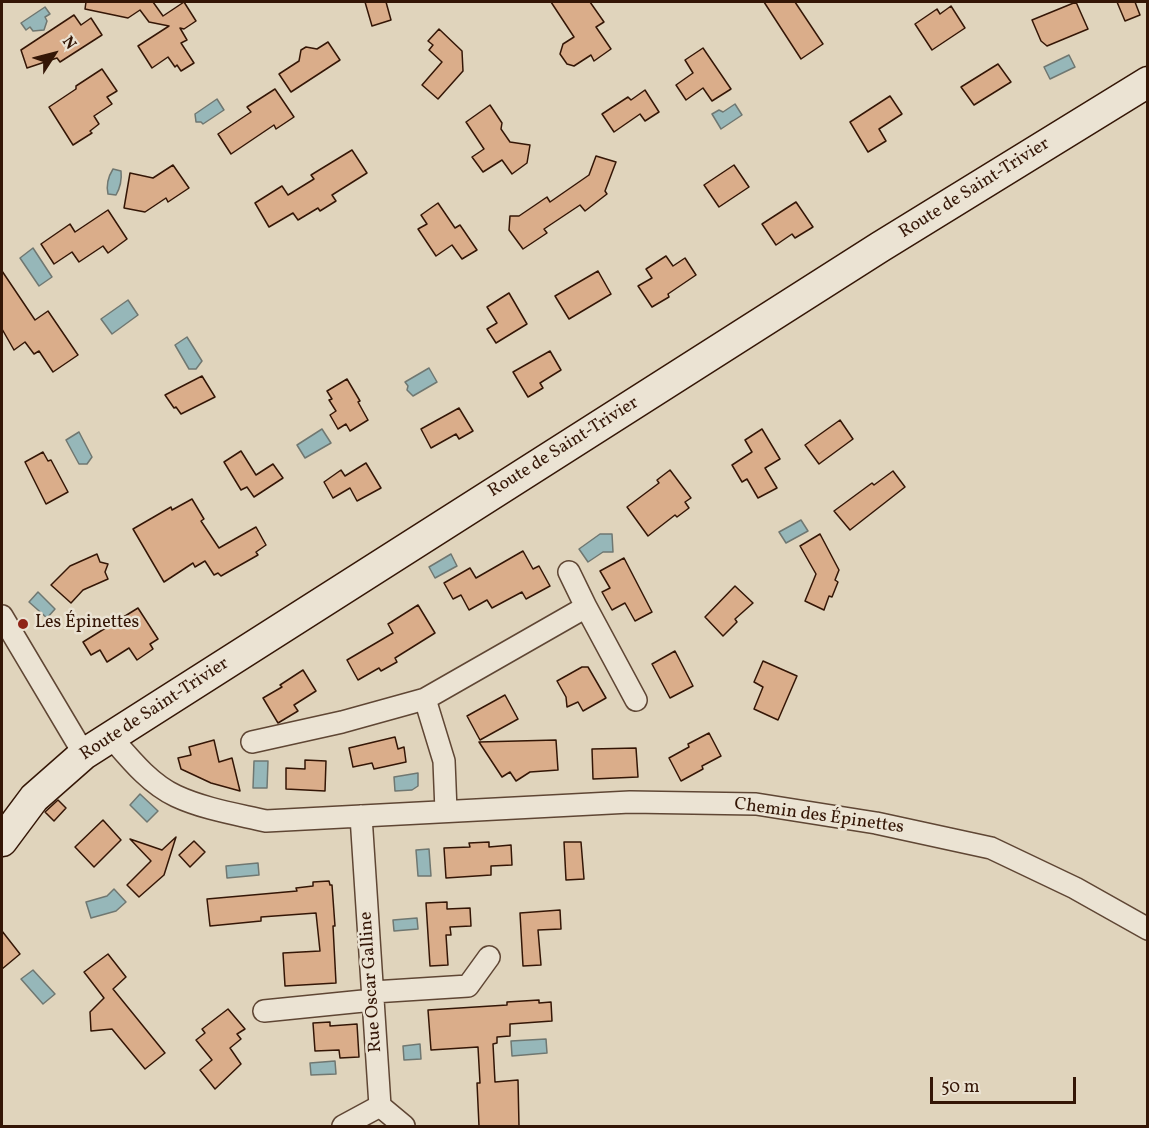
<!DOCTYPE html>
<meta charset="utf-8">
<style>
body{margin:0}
#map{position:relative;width:1149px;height:1128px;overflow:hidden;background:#e0d4bc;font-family:Vollkorn,serif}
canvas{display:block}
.frame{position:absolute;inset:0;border:3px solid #341606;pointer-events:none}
.north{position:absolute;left:24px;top:24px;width:60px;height:60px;-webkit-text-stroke:4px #ebe3d3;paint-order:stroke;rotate:54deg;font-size:16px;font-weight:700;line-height:24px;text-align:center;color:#341606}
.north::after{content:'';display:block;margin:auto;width:21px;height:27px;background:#341606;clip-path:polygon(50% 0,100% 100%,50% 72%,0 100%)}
.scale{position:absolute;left:930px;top:1077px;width:146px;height:27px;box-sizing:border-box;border:3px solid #341606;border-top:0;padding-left:8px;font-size:18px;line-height:21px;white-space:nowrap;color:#341606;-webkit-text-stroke:4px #ebe3d3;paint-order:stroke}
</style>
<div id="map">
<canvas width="1149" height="1128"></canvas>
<div class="frame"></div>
<div class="north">N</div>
<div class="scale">50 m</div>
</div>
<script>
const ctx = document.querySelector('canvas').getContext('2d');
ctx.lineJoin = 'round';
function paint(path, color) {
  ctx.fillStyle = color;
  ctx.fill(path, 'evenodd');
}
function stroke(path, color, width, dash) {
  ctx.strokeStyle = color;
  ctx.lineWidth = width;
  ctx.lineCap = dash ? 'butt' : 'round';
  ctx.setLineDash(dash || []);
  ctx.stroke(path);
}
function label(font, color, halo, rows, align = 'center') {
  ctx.font = font + ' Vollkorn,serif';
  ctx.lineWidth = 5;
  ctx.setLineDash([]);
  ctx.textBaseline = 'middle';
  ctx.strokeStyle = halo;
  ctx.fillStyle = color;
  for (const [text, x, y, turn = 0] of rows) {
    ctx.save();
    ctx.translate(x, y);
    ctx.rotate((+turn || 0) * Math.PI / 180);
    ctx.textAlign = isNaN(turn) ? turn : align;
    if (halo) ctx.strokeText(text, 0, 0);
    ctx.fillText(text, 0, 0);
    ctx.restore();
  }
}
const water = new Path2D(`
 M45,7L50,14L45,17L47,21L44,30L33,31L30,27L26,30L21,23Z
 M1069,55L1075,67L1050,79L1044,67Z
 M217,99L224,110L203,124L201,122H196L195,114Z
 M735,104L742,115L721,129L712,114L719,110L723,112Z
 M113,169L121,171C122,180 120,188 116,195L108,194C106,185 108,177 113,169Z
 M33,248L52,277L39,286L20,258Z
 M128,300L138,315L112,334L101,319Z
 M187,337L202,361L196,369H189L175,345Z
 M429,368L437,382L413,396L407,390L408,386L405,382Z
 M322,429L331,443L305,458L297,445Z
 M79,432L92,457L87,464H79L66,440Z
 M801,520L808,531L786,543L779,532Z
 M600,534H612L613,552H603L588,562L579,549Z
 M451,554L457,566L435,578L429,567Z
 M38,592L55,609L47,618L29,602Z
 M254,761H268L267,788H253Z
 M418,773V786L412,790L395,791L394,777Z
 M140,794L158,811L147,822L130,805Z
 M429,849L431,876H418L416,850Z
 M258,863L259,875L227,878L226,866Z
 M114,889L126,902L116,911L91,918L86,902L107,896Z
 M417,918L418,929L394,931L393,920Z
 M33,970L55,994L43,1004L21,979Z
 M546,1039L547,1053L512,1056L511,1041Z
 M420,1044L421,1059L404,1060L403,1046Z
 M335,1061L336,1074L311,1075L310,1063Z`);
const building = new Path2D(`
 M86,2H153L163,16L184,2L196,21L184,29L180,28L187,40L181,43L194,63L181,71L177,65L175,67L168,57L152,68L138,46L169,26L149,22L140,10L128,18L85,9Z
 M365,2H386L391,20L372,26Z
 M551,2H590L604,22L596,27L611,49L594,61L591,55L574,66L567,64L560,54L563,44L574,37Z
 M764,2H795L823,44L801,59Z
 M1076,2L1088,29L1047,46L1041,41L1032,20Z
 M1117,2H1135L1140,15L1125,21Z
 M951,6L965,28L932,50L915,24L937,9L940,14Z
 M74,15L81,25L91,18L102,35L60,62L57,58L27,68L21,50Z
 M439,29L462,51L463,71L438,99L422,85L442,62L429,50L433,45L428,41Z
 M328,42L340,60L291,92L279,74L299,61L301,50L306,47L317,49Z
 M703,48L731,89L712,101L703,88L686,100L676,85L693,73L685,60Z
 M998,64L1011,82L974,105L961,87Z
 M102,69L117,91L107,97L112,104L94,116L99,124L90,131L92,133L73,145L49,107L76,89V86Z
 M275,89L294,117L276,129L274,125L231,154L218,134L251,112L247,107Z
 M645,90L659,112L645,121L640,114L614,132L602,114L628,97L631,100Z
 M890,96L902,114L879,129L886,141L868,152L850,122Z
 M490,105L502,123L501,129L510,142L530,145L527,163L512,174L502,160L483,172L472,157L484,149L466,122Z
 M352,150L367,173L332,195L336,201L320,211L318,208L298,220L293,213L269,227L255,203L282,186L288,195L314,179L311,175Z
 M596,156L616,162L605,191L607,194L585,211L580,205L544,229L547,233L523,249L509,230L510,216H519L547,197L550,202L589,175Z
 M173,165L189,188L168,202L166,198L145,212L124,208L130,173L153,178Z
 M734,165L749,187L719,207L704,185Z
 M796,202L813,227L795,238L792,234L776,245L762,224Z
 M438,203L455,228L460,225L477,250L462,259L452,245L436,256L418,229L427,224L421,215Z
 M108,210L127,239L108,253L103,246L79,262L72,252L54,264L41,244L70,224L75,232Z
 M666,256L673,266L685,258L696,275L668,294L669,297L652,307L638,286L652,278L646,269Z
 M2,271L35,320L48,311L78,355L53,372L39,351L34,354L25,342L14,350L2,329Z
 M598,271L611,294L569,319L555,296Z
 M509,293L527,324L496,343L487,329L497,323L487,307Z
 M550,351L561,370L540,383L543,388L528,397L513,372Z
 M202,376L215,397L181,414L176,407L174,408L165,395Z
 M347,379L360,401L358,402L368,420L350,431L346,424L338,429L330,415L336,411L329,400L332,399L327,391Z
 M459,408L473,431L459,439L456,434L431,448L421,429Z
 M840,420L853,439L819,464L805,445Z
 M762,429L780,459L765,468L777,488L758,498L747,479L742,482L732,465L752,452L745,440Z
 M241,451L256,475L273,464L283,478L254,497L247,487L241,490L224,462Z
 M43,452L48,461L51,460L68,492L46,504L25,462Z
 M366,463L381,488L357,501L350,488L333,498L324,482L341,470L345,476Z
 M670,470L691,498L685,502L689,508L677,517L675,515L648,536L627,507L659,483L657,480Z
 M893,471L905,487L850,530L834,511L872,483L874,485Z
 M192,499L204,519L201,521L219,548L256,527L266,545L256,552L258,555L221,576L218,573L214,575L205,561L195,567L193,563L164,582L133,529L171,507L172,510Z
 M820,534L839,570L835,580L838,582L832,597L829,596L824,610L805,601L816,574L800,546Z
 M523,551L533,569L539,566L550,586L526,599L522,592L492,608L487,600L469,610L461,595L453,599L444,583L470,568L476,578Z
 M97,554L100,562L108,564L105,572L108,579L83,590L71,603L51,585L70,566Z
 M624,558L652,612L635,621L625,603L612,610L602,592L610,588L600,571Z
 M735,586L753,603L735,619L737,622L723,636L705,617Z
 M418,605L435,633L395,658L397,662L381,671L379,668L358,680L347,660L393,633L388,624Z
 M138,608L158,639L150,644L153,649L137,660L129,648L107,662L100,650L91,655L83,642Z
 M675,651L693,686L670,698L652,664Z
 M763,661L797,676L778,720L754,709L763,687L754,682Z
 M582,667H588L606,698L583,711L578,702L567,707L566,697L557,681Z
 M303,670L316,691L294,705L298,711L278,723L263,698L282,687L280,685Z
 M505,695L518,719L480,740L467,716Z
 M709,733L721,756L702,766L703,769L681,781L669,758L689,747L688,744Z
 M395,737L398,749L404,747L406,762L374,769L372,763L353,767L349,748Z
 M214,740L219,762L232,758L240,791L211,783L181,769L178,758L191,755L189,747Z
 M556,740L558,770L530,772L516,781L510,772L502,777L479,742Z
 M636,748L638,777L593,779L592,749Z
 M305,760L326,761L325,791L286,789V768L305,769Z
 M58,800L66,808L54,821L45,812Z
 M103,820L121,840L94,867L75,847Z
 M176,837L164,875L139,897L127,885L151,861L130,839L162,850Z
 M194,841L205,852L190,867L179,855Z
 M489,842V847L511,845L512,865L491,866V875L446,878L444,848L470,847L469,843Z
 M564,842H581L584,879L566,880Z
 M329,881L330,885H332L335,926H333L336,983L285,986L283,953L320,951L316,913L261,917V921L210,926L207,899L297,891L296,888L313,886V882Z
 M447,902V909L470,908L471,926L450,927L451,935H446L448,965L430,966L426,903Z
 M560,910L561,929L538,930L541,965L523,966L520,913Z
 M2,931L20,954L2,969Z
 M108,954L126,977L113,989L165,1053L145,1069L112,1029L91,1031L90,1012L104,998L84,972Z
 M539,1000V1003L551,1002L552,1021L510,1024V1036L497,1037V1043L493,1044L495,1082L518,1080L519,1126H479L477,1083H480L478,1047L431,1050L428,1010L507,1005V1002Z
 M228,1009L245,1029L237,1034L241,1039L230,1048L241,1064L215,1089L200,1070L212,1060L196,1040L205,1033L202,1029Z
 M330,1022V1026L357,1024L359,1057L340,1058L339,1050L315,1051L313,1023Z`);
const street = new Path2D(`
 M569,572L586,607
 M2,616L84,754
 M111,737C130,759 150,784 176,796C204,809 236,814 266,821L630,802L756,804L876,823L991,848L1075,888L1148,929
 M252,742L342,722L425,699
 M446,811L444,761L425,699L586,607L636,700
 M373,992L468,986L489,957
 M264,1011L373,1000
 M380,1106L404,1126
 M343,1126L380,1106L361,816`);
const secondary = new Path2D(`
 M2,841L34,798L84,754L880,247L1148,82`);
const markers = [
 [23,624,6,"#8f2418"]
];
const streetNames = [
 ["Route de Saint-Trivier",975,189,-32],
 ["Route de Saint-Trivier",564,448,-32],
 ["Route de Saint-Trivier",155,710,-33],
 ["Chemin des Épinettes",819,817,8],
 ["Rue Oscar Galline",372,982,-94]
];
const poiNames = [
 ["Les Épinettes",35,624]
];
paint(water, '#96b7b9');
stroke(water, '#6f7771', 1.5);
paint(building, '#daad8a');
stroke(building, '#341606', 1.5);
stroke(street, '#5f4634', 24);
stroke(secondary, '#341606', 33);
stroke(street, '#ebe3d3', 21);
stroke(secondary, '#ebe3d3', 30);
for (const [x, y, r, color] of markers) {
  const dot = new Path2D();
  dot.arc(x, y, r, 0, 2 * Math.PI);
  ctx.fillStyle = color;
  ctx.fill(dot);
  stroke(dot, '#ebe3d3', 2);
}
label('18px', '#341606', '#ebe3d3', streetNames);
label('18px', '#341606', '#ebe3d3', poiNames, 'left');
</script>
